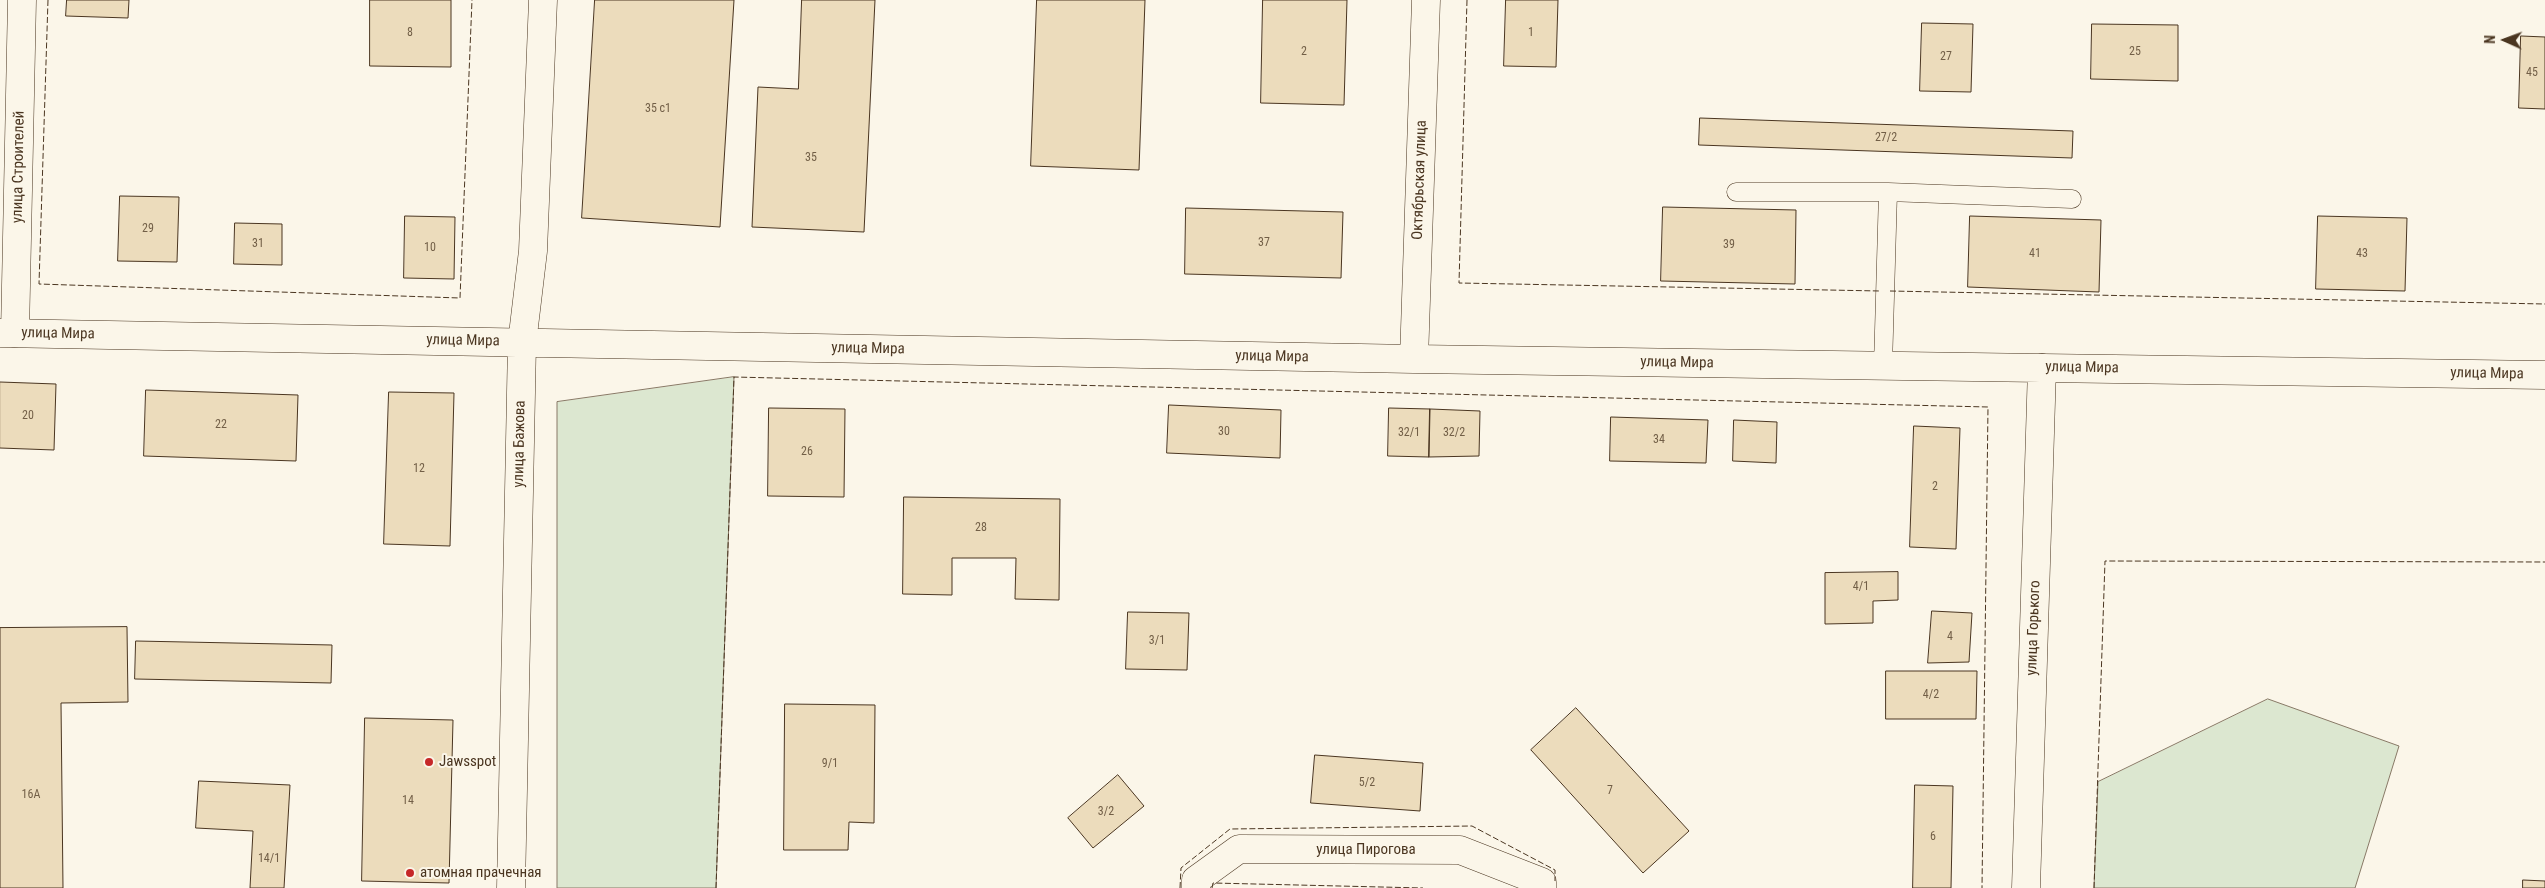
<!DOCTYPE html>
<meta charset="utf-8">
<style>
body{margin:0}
#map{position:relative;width:2545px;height:888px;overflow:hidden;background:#fbf6e9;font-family:"Roboto Condensed",sans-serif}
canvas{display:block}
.north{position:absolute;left:2480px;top:15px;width:50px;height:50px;-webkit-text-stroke:4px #fbf6e9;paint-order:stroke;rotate:272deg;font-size:14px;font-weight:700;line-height:20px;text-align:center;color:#4a3520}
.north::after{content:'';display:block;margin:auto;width:18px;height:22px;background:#4a3520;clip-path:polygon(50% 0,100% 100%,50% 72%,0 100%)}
</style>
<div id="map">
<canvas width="2545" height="888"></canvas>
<div class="north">N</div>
</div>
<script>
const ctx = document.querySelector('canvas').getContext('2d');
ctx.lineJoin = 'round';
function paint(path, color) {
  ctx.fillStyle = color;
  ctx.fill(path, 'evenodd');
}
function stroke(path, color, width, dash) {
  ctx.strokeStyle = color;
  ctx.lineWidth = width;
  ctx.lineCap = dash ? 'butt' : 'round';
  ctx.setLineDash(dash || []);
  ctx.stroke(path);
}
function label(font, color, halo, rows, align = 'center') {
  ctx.font = font + ' "Roboto Condensed",sans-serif';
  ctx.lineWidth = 4;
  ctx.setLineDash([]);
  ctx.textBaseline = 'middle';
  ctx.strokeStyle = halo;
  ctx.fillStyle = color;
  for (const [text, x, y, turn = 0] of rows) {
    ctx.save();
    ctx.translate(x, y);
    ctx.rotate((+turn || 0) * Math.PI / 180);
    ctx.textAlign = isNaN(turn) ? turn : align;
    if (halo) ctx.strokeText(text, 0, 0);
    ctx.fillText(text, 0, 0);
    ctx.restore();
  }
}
const green = new Path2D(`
 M734,377L716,888H557V402Z
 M2268,699L2399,746L2355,888H2094L2098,782Z`);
const building = new Path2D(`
 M67,0H129L128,18L66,16Z
 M370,0H451V67L370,66Z
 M595,0H734L720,227L582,218Z
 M802,0H875L864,232L752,227L758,87L798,89Z
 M1037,0H1145L1139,170L1031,166Z
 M1263,0H1347L1344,105L1261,103Z
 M1506,0H1558L1556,67L1504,66Z
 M1922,23L1973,24L1971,92L1920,91Z
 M2092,24L2178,25V81L2091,79Z
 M2521,36L2545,37V109L2519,108Z
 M1700,118L2073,131L2072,158L1699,145Z
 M120,196L179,197L177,262L118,261Z
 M1663,207L1796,210L1795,284L1661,281Z
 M1186,208L1343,212L1341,278L1185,274Z
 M405,216L455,217L454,279L404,278Z
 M1970,216L2101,220L2099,292L1968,287Z
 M2318,216L2407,218L2405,291L2316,289Z
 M235,223L282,224V265L234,264Z
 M0,382L56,384L54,450L0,448Z
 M146,390L298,395L296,461L144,456Z
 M389,392L454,393L450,546L384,544Z
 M1169,405L1281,410L1280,458L1167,453Z
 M769,408L845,409L844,497L768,496Z
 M1389,408L1430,409L1429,457L1388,456Z
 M1430,409L1480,411L1479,456L1429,457Z
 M1611,417L1708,420L1706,463L1610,461Z
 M1734,420L1777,422L1776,463L1733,461Z
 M1914,426L1960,428L1956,549L1910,547Z
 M904,497L1060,499L1059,600L1015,599L1016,558H952V595L903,594Z
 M1898,572V600L1873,601V623L1825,624V573Z
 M1932,611L1972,613L1969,662L1928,663Z
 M1128,612L1189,613L1187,670L1126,669Z
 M127,627L128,702L61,703L63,888H0V628Z
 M136,641L332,645L331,683L135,679Z
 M1886,671H1977L1976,719H1886Z
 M785,704L875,705L874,823L849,822L848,850H784Z
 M1576,708L1689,831L1643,873L1531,750Z
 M365,718L453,720L449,883L362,881Z
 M1315,755L1423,763L1420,811L1311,803Z
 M1118,775L1144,806L1093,848L1068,818Z
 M199,781L290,785L284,888H250L253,831L196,828Z
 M1915,785L1953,786L1951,888H1913Z
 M2523,880L2545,881V888H2523Z`);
const service = new Path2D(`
 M1736,192H1888L2072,199
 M1883,366L1888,192`);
const minor = new Path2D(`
 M15,333L22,0
 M522,343L533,251L543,0
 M2042,368L2545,375
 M1196,888V880L1239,849L1460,850L1542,882V888`);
const tertiary = new Path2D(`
 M0,333L1414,359L2042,368L2026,888
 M1414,359L1426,0
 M511,888L522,343`);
const fence = new Path2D(`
 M48,0L39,284L460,298L472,0
 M1467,0L1459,283L1880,291
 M1890,291L2545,304
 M716,888L734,377L1988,407L1982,888
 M1180,888L1181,868L1230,829L1472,826L1555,870V881
 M1212,888L1213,883L1423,888
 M2094,888L2105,561L2545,562`);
const markers = [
 [429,762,5,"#c62828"],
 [410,873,5,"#c62828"]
];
const numberNames = [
 ["8",410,33],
 ["1",1531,33],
 ["2",1304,52],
 ["25",2135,52],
 ["27",1946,57],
 ["45",2532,73],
 ["35 с1",658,109],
 ["27/2",1886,138],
 ["35",811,158],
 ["29",148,229],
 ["37",1264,243],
 ["31",258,244],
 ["39",1729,245],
 ["10",430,248],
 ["41",2035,254],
 ["43",2362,254],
 ["20",28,416],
 ["22",221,425],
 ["30",1224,432],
 ["32/1",1409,433],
 ["32/2",1454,433],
 ["34",1659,440],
 ["26",807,452],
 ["12",419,469],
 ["2",1935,487],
 ["28",981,528],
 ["4/1",1861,587],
 ["4",1950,637],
 ["3/1",1157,641],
 ["4/2",1931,695],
 ["9/1",830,764],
 ["5/2",1367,783],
 ["7",1610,791],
 ["16А",31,795],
 ["14",408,801],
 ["3/2",1106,812],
 ["6",1933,837],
 ["14/1",269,859]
];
const streetNames = [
 ["улица Строителей",19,167,-89],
 ["Октябрьская улица",1420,180,-88],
 ["улица Мира",58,334,1],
 ["улица Мира",463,341,1],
 ["улица Мира",868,349,1],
 ["улица Мира",1272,357,1],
 ["улица Мира",1677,363,1],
 ["улица Мира",2082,368,1],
 ["улица Мира",2487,374,1],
 ["улица Бажова",520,444,-89],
 ["улица Горького",2034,628,-88],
 ["улица Пирогова",1366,850]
];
const poiNames = [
 ["Jawsspot",439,762],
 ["атомная прачечная",420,873]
];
paint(green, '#dce7d0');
stroke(green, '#887966', 1);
paint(building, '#ecdcbc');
stroke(building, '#4a3520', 1);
stroke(service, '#4a3520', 19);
stroke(minor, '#4a3520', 29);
stroke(tertiary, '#4a3520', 29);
stroke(service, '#fbf6e9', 18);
stroke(minor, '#fbf6e9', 28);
stroke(tertiary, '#fbf6e9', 28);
stroke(fence, '#4a3520', 1, [6, 2.5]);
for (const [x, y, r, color] of markers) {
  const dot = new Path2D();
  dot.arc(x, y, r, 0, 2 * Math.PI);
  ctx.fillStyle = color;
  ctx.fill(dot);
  stroke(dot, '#fbf6e9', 2);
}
label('12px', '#725f47', null, numberNames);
label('15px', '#4a3520', '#fbf6e9', streetNames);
label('15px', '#4a3520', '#fbf6e9', poiNames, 'left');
</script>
